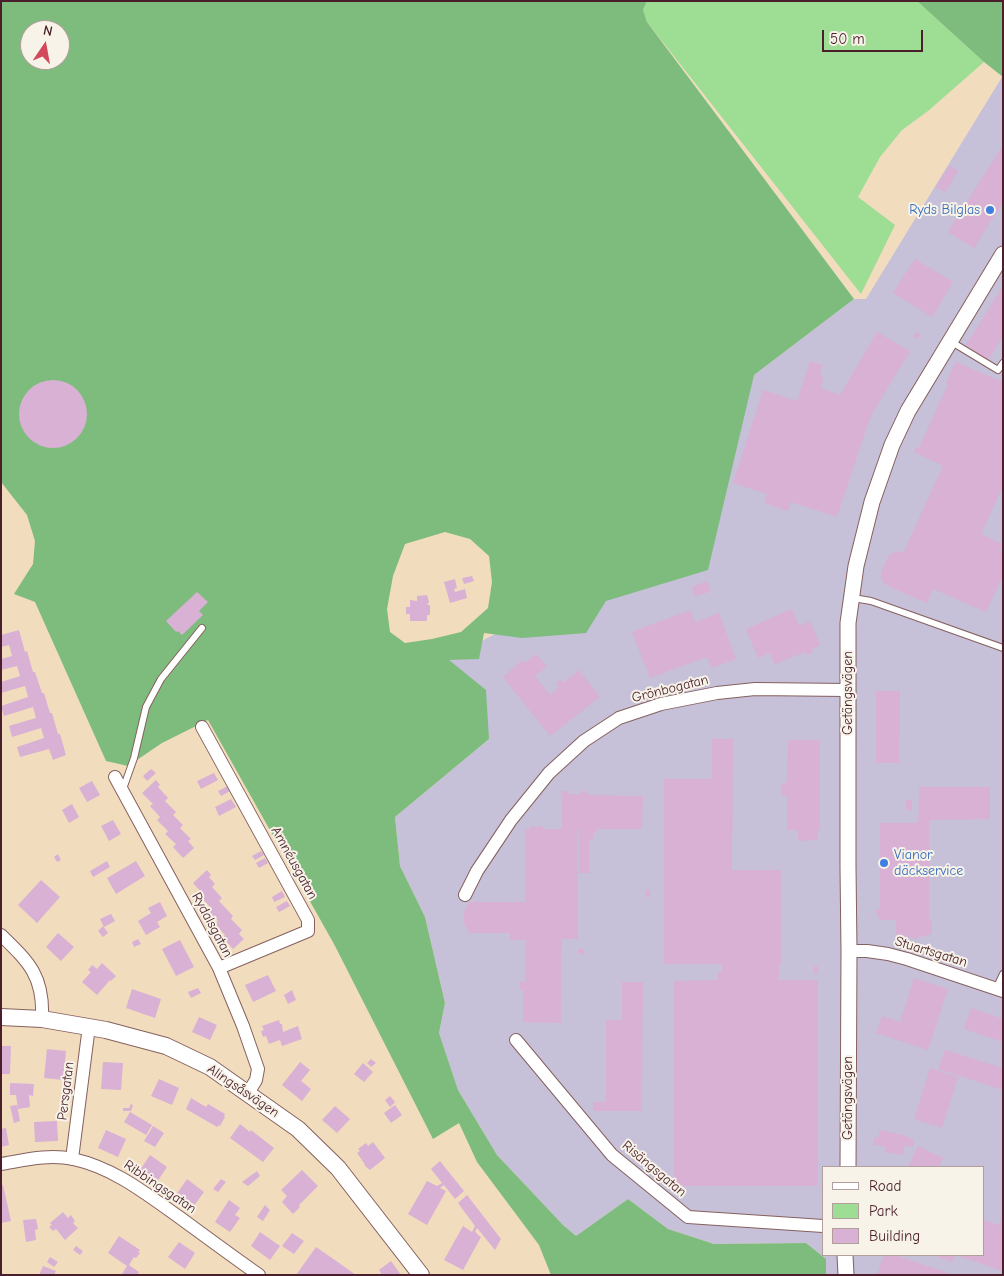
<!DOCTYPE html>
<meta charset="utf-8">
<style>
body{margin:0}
#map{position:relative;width:1004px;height:1276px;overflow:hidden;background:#f2dcbe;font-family:"Comic Neue",sans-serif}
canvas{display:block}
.frame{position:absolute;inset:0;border:2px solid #4a1f2b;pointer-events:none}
.legend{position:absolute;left:822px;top:1166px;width:162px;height:90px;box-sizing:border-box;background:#f7f3e8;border:1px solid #b29e9c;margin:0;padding:6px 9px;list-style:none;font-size:15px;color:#4a1f2b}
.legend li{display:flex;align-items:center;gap:10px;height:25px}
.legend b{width:25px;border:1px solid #b29e9c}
.north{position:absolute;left:20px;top:20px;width:50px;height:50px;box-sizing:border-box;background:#f7f3e8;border:1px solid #b29e9c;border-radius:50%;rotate:12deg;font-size:14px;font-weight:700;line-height:20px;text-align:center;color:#4a1f2b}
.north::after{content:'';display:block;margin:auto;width:18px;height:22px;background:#d1495b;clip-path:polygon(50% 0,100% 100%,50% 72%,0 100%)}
.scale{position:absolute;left:822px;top:30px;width:101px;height:22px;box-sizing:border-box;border:2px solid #4a1f2b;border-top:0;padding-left:6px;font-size:15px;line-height:18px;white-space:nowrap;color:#4a1f2b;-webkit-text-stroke:4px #f7f3e8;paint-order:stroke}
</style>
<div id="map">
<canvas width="1004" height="1276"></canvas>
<div class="frame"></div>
<ul class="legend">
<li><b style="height:6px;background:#fff"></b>Road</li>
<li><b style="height:14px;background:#9ddd94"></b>Park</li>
<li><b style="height:14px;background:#d8b1d4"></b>Building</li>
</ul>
<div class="north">N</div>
<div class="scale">50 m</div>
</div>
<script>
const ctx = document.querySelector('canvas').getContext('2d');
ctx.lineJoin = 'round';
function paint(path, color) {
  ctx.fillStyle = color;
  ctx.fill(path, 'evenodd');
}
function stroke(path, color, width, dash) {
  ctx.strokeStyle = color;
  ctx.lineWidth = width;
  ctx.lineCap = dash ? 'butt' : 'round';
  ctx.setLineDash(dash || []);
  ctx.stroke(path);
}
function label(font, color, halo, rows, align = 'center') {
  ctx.font = font + ' "Comic Neue",sans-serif';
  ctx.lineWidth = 4;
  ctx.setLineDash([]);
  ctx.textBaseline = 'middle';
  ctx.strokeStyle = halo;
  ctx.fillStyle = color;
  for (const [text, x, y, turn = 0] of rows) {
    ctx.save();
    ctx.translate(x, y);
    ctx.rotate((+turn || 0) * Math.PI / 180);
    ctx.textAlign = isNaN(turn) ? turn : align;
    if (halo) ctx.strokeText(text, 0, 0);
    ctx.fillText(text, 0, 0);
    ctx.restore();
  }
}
const industrial = new Path2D(`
 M1002,77H1003V1275H826V1259L806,1243L714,1244L668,1229L628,1199L576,1236L563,1225L497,1155L458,1090L439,1033L445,1003L425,917L400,866L395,817L489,739L448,659L561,599L754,375L854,299H866ZM823,1167H983V1255H823Z`);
const green = new Path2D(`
 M647,1H917L984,62L928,111L902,130L880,157L858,197L895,225L861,294L647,22L643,10Z`);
const forest = new Path2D(`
 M1,1H647L643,10L647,22L854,299L754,375L708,570L606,601L586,633L522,638L484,633L479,659L449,660L486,690L489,739L395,817L400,866L425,917L445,1003L439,1033L458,1090L497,1155L563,1225L576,1236L628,1199L668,1229L714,1244L806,1243L826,1259V1275H551L539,1245L477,1162L459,1123L433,1139L334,944L208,720L162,743L128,766L106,761L35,602L14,594L33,564L35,541L27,515L1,482ZM30,30H60V60H30ZM445,532L470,539L489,556L492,582L488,608L461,632L432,639L405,643L390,632L387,609L393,576L405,544Z
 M917,1H1003V77L984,62Z`);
const building = new Path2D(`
 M1003,145V202L974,248L948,232Z
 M950,165L958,171L945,192L936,187Z
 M915,259L953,282L932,317L893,293Z
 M1003,286V336L987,362L966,345Z
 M877,332L910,351L872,414L868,424L837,517L791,502L788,511L764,503L767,494L733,483L763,390L797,401L810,361L823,365L820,372L823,378L821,388L840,395Z
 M916,332L921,334L918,339L913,337Z
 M956,362L1003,382V486L981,534L1002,544L999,551L1003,552V575L986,612L933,589L927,603L888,586L882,581L881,577V573L889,555L896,551L903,553L943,466L914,452L916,447L919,448L948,384L946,383L955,363Z
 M19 414a34 34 0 1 1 68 0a34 34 0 1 1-68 0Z
 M472,576L474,581L464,584L462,578Z
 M455,579L457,588L454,589L455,592L465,589L467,598L450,603L444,582Z
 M707,581L711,591L695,597L692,587Z
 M197,592L208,602L199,611L203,615L182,635L178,631L176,632L166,621Z
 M427,595L429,602L427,605H430V615H427V621H410V614H406V607H410V600L417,601V596Z
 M792,609L799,626L810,621L820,645L812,649L813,652L806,655L805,652L775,664L770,653L758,658L746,629Z
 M690,610L695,622L719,613L736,659L712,668L707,657L650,678L632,632Z
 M19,630L25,652L27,651L33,672H35L42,693H44L50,713H52L58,734H60L66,755L53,760L49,749L20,757L17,747L44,738L41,728L12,737L9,726L36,718L33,707L4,716L1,706L28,697L25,686L1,693V682L20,676L17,666L1,670V659L12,656L9,645L1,647V635Z
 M536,654L547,667L535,676L550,695L559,687L556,683L560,679L563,683L579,670L600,697L550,736L503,677L522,660L525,663Z
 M876,691H900L899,763H876Z
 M712,739H733L732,870H781V964H779V980H818V1185L816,1186H674V981L718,980V972H722V964H664V779H712Z
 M788,740H820V830H818V840L798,841V830H787V796H781V783H787Z
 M151,769L156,773L147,781L143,776Z
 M214,773L218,780L201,789L197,781Z
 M156,780L160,785L158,787L168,798L165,801L176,812L173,815L183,825L180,828L191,839L188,841L194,848L183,858L173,847L176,844L165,834L168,831L157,820L160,817L150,806L153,804L142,793Z
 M92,781L100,795L87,802L79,788Z
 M228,786L230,791L221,796L218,791Z
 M919,787H990V819L929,820V919H932V934L914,939L896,934V920H880L875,911L880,908V823H918Z
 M563,791H568L569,794H581L582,791H586L588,795L643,796L642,829H597V832L593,833V839L589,841V873H579V830H578V939H562V941L561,1023L523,1022V990H520V982H525V940H510V933H469L464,923V912L469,902H525V829H530V826H536V829L538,826H542L544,829H562V794Z
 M231,799L236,807L219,816L215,807Z
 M906,800H912V810H906Z
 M72,804L79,817L69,823L62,810Z
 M113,820L121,834L109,841L101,826Z
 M261,851L264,855L255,860L252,856Z
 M58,854L61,860L57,862L54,857Z
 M265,858L268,863L259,868L256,863Z
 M107,861L110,867L93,877L90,871Z
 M136,861L145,876L116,894L107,878Z
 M207,870L211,875L209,877L215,884L212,887L222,898L219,901L233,916L231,919L242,930L239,934L244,939L233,949L223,938L225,935L215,924L218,921L208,911L211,908L201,897L203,894L193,883Z
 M41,880L60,897L37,923L18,905Z
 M646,890H650V897H646Z
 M282,891L285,897L274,902L272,897Z
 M287,901L290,906L279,912L276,907Z
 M160,902L167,916L157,922L160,927L146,935L138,921L151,913L148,908Z
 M111,914L115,921L104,927L100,919Z
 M103,926L108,933L103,937L98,931Z
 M58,933L74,947L61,961L46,947Z
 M138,939L141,944L134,947L132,942Z
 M180,940L194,967L176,976L162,949Z
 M578,949H584V954H578Z
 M102,963L116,976L111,981L110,980L97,995L82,982L91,972L88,970L92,965L97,969Z
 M814,966H818V974H814Z
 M268,975L276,991L253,1002L245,985Z
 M914,978L948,989L928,1050L876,1033L882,1016L900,1022Z
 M622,982H643L642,1111H593V1102H606V1020H622Z
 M198,988L201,993L191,998L188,992Z
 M132,989L161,999L155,1018L126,1008Z
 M292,990L296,1000L288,1004L284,995Z
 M971,1008L1003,1019V1042L964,1029Z
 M199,1017L217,1025L210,1040L192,1032Z
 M279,1020L280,1024H282L283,1032L298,1026L302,1039L282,1046L280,1040L269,1044L266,1036L263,1037L261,1031L264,1030L262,1026Z
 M1,1046H11L10,1074H1Z
 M47,1049L66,1051L63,1080L44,1078Z
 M945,1050L1003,1068V1090L938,1069Z
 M371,1059L376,1063L371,1067L367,1063Z
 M103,1062L123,1063L121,1090L101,1089Z
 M300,1062L310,1070L301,1081L311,1089L302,1101L282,1085Z
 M363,1063L373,1072L364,1082L354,1074Z
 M930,1068L958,1077L942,1128L914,1119Z
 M159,1079L179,1088L172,1105L151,1096Z
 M10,1083L34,1084L33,1096L29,1095L30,1107L18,1109L16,1095H10Z
 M390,1096L395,1102L390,1107L385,1100Z
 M191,1098L206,1107L208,1104L225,1114L224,1116L225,1117L220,1126L219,1125L217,1127L186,1109Z
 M131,1104L133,1105L131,1111H123V1108H129Z
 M17,1105L20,1121L14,1123L10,1106Z
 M395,1105L402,1115L391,1123L384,1113Z
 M335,1106L350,1119L337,1133L322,1120Z
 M130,1112L152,1125L146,1135L124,1122Z
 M57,1121L58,1141L35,1142L34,1122Z
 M240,1124L250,1132L251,1130L274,1148L263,1162L230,1138Z
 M153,1126L164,1133L155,1147L144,1141Z
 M6,1128L9,1145L1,1147V1129Z
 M106,1130L126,1139L118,1157L98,1148Z
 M880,1130L907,1136L908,1138L914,1139L913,1147L905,1145L903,1155L885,1152L886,1147L873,1144L875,1137L878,1138Z
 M373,1142L385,1158L370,1170L365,1166L364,1163L357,1153L360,1151L358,1149L366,1143L368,1146Z
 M918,1146L943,1158L939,1167H908Z
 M150,1155L167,1167L157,1182L140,1170Z
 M440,1161L464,1191L455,1199L444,1185L440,1188L446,1191L427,1225L408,1214L427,1181L437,1186L442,1183L431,1169Z
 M302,1170L318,1186L299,1205L300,1207L293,1214L282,1202L287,1196L281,1190Z
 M257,1171L260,1176L248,1186L242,1182Z
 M187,1179L204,1192L193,1207L176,1195Z
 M221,1179L226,1182L218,1192L213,1189Z
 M1,1185H3L11,1221L1,1223Z
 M467,1195L501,1239L495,1250L477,1228L475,1232L477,1233V1234L481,1237L463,1270L444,1260L463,1226L472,1232L475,1226L458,1203Z
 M229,1200L240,1208L235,1215L240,1218L230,1232L215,1222Z
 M265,1205L270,1210L263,1221L257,1217Z
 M63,1212L68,1218L71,1215L75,1221L73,1223L78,1228L65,1240L56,1229L53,1231L49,1227L52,1225L50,1223Z
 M1003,1214V1271L955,1255L953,1262L932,1255H983V1220L999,1225Z
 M36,1219L38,1229L35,1230L36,1240L26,1242L23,1220Z
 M260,1232L280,1246L270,1260L251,1246Z
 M292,1233L304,1241L294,1254L282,1246Z
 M119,1236L140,1250L138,1252L140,1253L136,1258L134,1257L129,1265L139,1272L137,1275L122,1274L127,1266L108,1253Z
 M179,1242L195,1253L185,1269L168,1257Z
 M76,1246L83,1251L80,1255L73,1250Z
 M316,1247L332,1258L356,1275H296Z
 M884,1255H894L955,1275H877Z
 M50,1257L58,1262L54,1267L47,1262Z
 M391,1261L401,1275H382L379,1270Z
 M43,1266L56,1271L54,1275H39Z`);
const service = new Path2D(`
 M950,341L998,370L1003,363
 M853,598L871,601L1003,648
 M123,789L134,758L146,707L161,679L202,628
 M996,989L1003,974`);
const minor = new Path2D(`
 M202,727L308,920V931L219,968
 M115,777L219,968L243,1026L258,1069L256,1080L248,1093
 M465,895L477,871L511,820L549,773L584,741L619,718L661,704L717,693L755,689L847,690
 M1,935C30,963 44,977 42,1019
 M849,951H867L888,954L907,959L1003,991
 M516,1040L612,1155L688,1217L823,1226
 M72,1159L89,1026
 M1,1164C25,1160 49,1154 73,1159C114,1168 145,1193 179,1217C205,1236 232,1256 259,1275`);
const tertiary = new Path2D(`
 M848,1167L849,951L848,867V623L856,566L872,502L892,445L908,411L1003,254
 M845,1255L846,1275`);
const secondary = new Path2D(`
 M1,1017L42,1019L106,1030L166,1046L210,1067L298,1129L338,1168L421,1275`);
const markers = [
 [990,210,5,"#3f7fe0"],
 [884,863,5,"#3f7fe0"]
];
const shopNames = [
 ["Ryds Bilglas",980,210],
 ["Vianor",894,855,"left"],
 ["däckservice",894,871,"left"]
];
const streetNames = [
 ["Grönbogatan",670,689,-14],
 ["Getängsvägen",848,693,-90],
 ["Amnéusgatan",294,863,61],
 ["Rydalsgatan",212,925,62],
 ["Stuartsgatan",931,952,17],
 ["Persgatan",66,1091,-83],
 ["Alingsåsvägen",243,1091,34],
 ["Getängsvägen",848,1098,-90],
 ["Risängsgatan",654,1169,40],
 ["Ribbingsgatan",160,1187,34]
];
paint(industrial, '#c6c0d9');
paint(green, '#9ddd94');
paint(forest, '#7ebc7e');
paint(building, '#d8b1d4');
stroke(service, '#85615e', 8);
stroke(minor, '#85615e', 14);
stroke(tertiary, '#85615e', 17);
stroke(secondary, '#85615e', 18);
stroke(service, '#fff', 6);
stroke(minor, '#fff', 12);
stroke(tertiary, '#fff', 15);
stroke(secondary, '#fff', 16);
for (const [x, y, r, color] of markers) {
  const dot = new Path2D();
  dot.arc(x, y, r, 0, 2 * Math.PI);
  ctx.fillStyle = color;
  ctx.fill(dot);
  stroke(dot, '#f7f3e8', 2);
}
label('14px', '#366cbe', '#f7f3e8', shopNames, 'right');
label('14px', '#4a1f2b', '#f7f3e8', streetNames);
</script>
